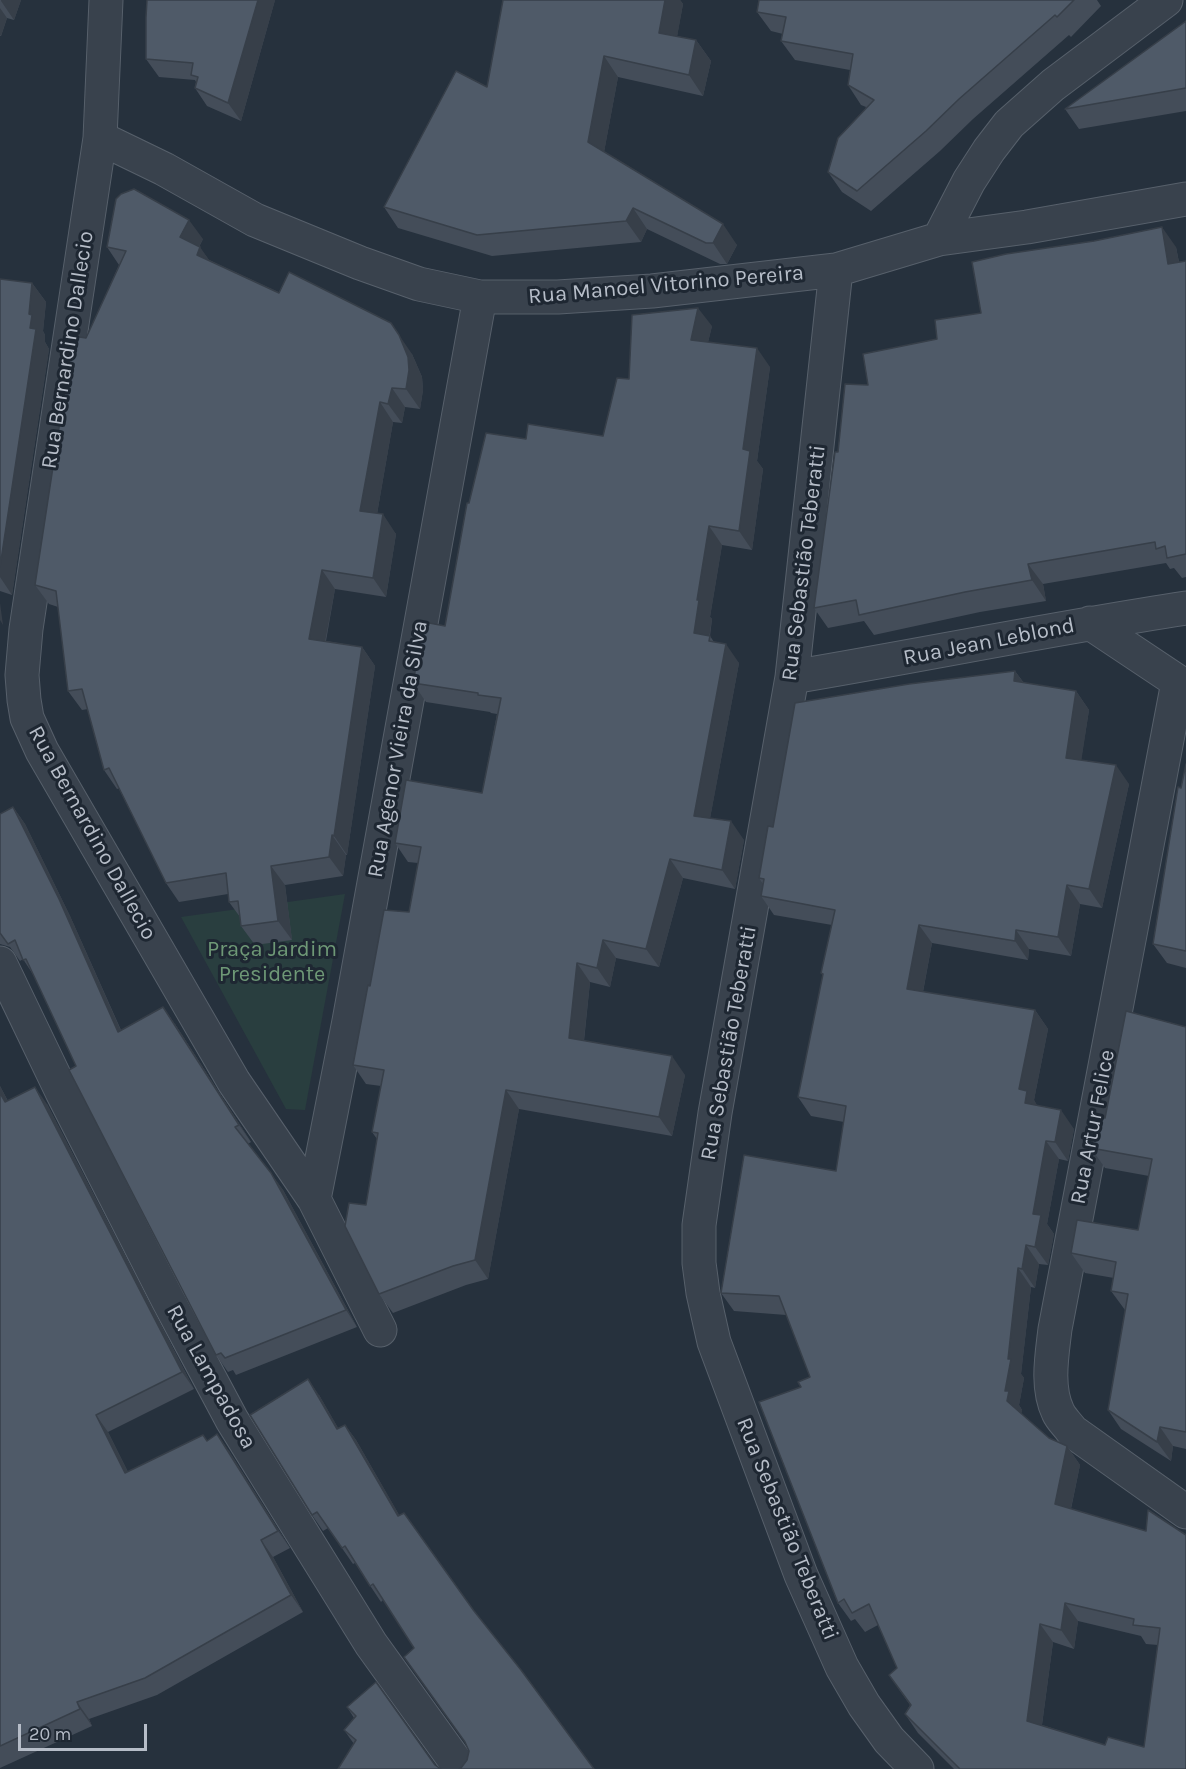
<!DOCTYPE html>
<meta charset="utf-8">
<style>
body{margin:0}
#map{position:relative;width:1186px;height:1769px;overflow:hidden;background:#26313d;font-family:Karla,sans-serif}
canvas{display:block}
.scale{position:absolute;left:18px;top:1724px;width:129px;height:27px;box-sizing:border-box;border:3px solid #b6bdc8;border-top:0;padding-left:8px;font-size:18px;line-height:21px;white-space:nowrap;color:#b6bdc8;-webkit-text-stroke:4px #1e2732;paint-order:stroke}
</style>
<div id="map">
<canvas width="1186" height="1769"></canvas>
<div class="scale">20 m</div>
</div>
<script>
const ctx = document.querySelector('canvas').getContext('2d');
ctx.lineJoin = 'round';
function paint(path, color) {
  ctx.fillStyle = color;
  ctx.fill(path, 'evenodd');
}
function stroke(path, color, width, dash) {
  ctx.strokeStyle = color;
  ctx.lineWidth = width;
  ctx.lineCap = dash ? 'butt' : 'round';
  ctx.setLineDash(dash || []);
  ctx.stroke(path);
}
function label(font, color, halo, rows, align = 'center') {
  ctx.font = font + ' Karla,sans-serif';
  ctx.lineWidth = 6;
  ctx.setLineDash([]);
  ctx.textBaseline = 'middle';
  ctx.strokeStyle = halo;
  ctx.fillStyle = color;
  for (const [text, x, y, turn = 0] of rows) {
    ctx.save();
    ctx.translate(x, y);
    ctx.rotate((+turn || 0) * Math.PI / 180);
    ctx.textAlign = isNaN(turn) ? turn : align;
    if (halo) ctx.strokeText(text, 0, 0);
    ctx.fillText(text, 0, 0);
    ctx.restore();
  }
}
const green = new Path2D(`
 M345,894L305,1110L286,1109L181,917Z`);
const minor = new Path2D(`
 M106,0L100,138L26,629L22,675L24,700L27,718L42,751L234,1082L314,1199L380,1330
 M100,138L164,169L255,220L360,263L419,284L480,297H558L652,291L836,270L939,239L1027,227L1186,199
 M939,239L969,181L989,150L1009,124L1053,85L1166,0
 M836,270L792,677L715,1113L699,1225V1263L703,1293L714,1342L801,1575L842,1667L864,1705L889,1740L917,1769
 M1090,623L1186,687
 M792,677C923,655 1054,628 1186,608
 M1178,682L1055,1329C1052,1355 1046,1387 1058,1412C1061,1419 1068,1425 1072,1431L1186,1512
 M0,963L62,1092L168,1300L232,1420L371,1644L461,1769
 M314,1199L349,1021L480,297`);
const wall = new Path2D(`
 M0,0H21L14,20L7,18L1,36H0Z
 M275,0L241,121L207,106L195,88L196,82L195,80L159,77L146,59Z
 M503,0H680L683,4L677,36L696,40L711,61L703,96L618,77L604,152L737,245L727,264H720L647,229L641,242L492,256L398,228L384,207L487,87Z
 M759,0H1097L1101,6L1071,37L1069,35L973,119L940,151L871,211L842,192L828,172L866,107L861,105L848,85L850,70L795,60L781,41L783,34L771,31L757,12Z
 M1186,21V111L1079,129L1065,109Z
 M203,239L199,247L209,260L412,354L422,377L423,390L420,409L405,407L402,423L393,422L377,514L396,534L386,597L335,589L326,641L362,647L375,666L347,855H346L343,876L285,885L292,940L255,945L241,926L240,917L229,902L228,894L179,902L166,883L120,788L117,789L104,770L88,709L82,710L68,691L58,607L49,604L35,585L86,338L119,265L107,247Z
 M1176,247L1179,262L1186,261V577L1182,578L1174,568L1170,569L1166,563L1043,584L1046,601L980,612L874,635L864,621L828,628L814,608L838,452L868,385L937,339L981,313Z
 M0,279L32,283L46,302L43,331L45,335V342L49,349L12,595L0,591Z
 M712,326L708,342L770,367L757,461L763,469L752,550L722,545L710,617L712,619L710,636L714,642L739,663L710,818L744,840L735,889L683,878L659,967L616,958L610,987L590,982L584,1041L685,1075L672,1136L519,1109L488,1279L466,1285L393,1313L379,1294L366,1205L377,1139L372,1132L381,1086L366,1084L353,1065L370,986L409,912L418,863L408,862L395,843L482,793L497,714L491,713L490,712L426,702L413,683L445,626L469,503L526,439L603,436L629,379Z
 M1015,671L1024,683L1076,691L1089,710L1081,760L1129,784L1102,908L1080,904L1071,956L1029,949L1028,960L932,943L923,992L1035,1010L1048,1029L1034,1100L1037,1106L1074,1129L1068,1161L1059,1159L1047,1224L1054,1234L1048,1265L1039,1264L1035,1288L1031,1287L1021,1374L1024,1378L1019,1405L1022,1410L1021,1414L1049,1438L1067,1446L1080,1465L1071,1509L1146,1531L1186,1769H954L918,1733L905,1714L910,1705L889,1675L897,1668L878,1625L865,1632L855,1619L851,1621L838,1603L801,1387L810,1377L786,1315L734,1311L721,1293L836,1171L844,1122L811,1116L798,1097L823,976L821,973L832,925L774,915L761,896L763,884L759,878L773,827ZM1078,1621L1141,1636L1146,1644L1158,1645L1144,1747L1105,1745L1042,1725L1053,1642L1074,1649Z
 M1186,764V968L1167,963L1153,944L1181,788Z
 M13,807L25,824L70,916L121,1030L175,1024L251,1142L248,1144L283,1190L357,1327L236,1375L233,1370L228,1372L216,1355L76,1066L34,976L23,959L20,961L10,947L0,944V814Z
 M1186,1027V1449L1173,1446L1171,1461L1121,1429L1108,1410L1125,1310L1111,1291L1114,1278L1085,1273L1071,1253L1138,1230L1149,1176L1105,1168L1091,1148L1105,1118Z
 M0,1086L8,1101L47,1104L194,1389L108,1432L128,1472L207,1440L229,1451L290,1548L273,1557L303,1612L157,1695L89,1719L92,1726L0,1768Z
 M319,1395L338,1428L345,1425L356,1440L399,1515L474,1611L594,1769L461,1768L467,1760L469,1751L466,1743L414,1648L383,1600L381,1602L355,1563L353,1564L328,1528L323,1531L312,1515Z
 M347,1707L435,1765L354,1744L344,1730L354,1718Z`);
const shadedWall = new Path2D(`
 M1,0H21L14,20L1,1Z
 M258,0H275L241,121L228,103Z
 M665,0H680L683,4L674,54L659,33Z
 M0,8L7,18L1,36L0,35Z
 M696,40L711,61L703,96L689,75Z
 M604,56L618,77L602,163L588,142Z
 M633,208L647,229L641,242L626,221Z
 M189,220L203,239L194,256L180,237Z
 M723,224L737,245L727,264L713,243Z
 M1162,227L1176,247L1183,284L1168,264Z
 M200,247L214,267L197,255Z
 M32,283L46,302L43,331L45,335V342L49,349L12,595L0,577V567L30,328L29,314Z
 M698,308L712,326L704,359L691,340Z
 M399,335L412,354L422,377L423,390L420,409L406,389Z
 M757,348L770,367L757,461L763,469L752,550L739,531L743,449Z
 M392,388L405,407L402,423L388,404Z
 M380,402L393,422L374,531L360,511Z
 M383,514L396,534L386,597L373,578Z
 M709,526L722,545L710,617L712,619L707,652L694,633L697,600Z
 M1028,564L1043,584L1046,601L1032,580Z
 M322,570L335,589L322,658L309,639Z
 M0,603L3,625L0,620Z
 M726,644L739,663L707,835L694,816Z
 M362,647L375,666L347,855L334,836Z
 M1015,671L1028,689L1014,681Z
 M1076,691L1089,710L1079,776L1066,758Z
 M1116,765L1129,784L1102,908L1089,889Z
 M13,807L25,824L70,916L129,1049L118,1032Z
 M731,821L744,840L735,889L722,870Z
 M332,835L346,855L343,876L329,857Z
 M670,859L683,878L659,967L646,949Z
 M271,866L285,885L292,940L278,921Z
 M1067,885L1080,904L1071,956L1058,937Z
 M919,925L932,943L920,1007L907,989Z
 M1016,930L1029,949L1028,960L1015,941Z
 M603,940L616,958L610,987L597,968Z
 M577,963L590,982L582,1057L569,1038Z
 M163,1007L175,1024L251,1142L239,1125Z
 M1035,1010L1048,1029L1034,1100L1040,1110L1025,1103L1019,1089Z
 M672,1056L685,1075L672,1136L659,1117Z
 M0,1086L17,1119L5,1102L0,1093Z
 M35,1087L47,1104L194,1389L182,1372Z
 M506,1090L519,1109L488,1279L475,1260Z
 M1061,1110L1074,1129L1068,1161L1055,1142Z
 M1046,1141L1059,1159L1047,1224L1054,1234L1048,1265L1035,1247L1033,1214Z
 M271,1173L283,1190L357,1327L346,1310Z
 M1026,1245L1039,1264L1035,1288L1022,1269Z
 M1018,1268L1031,1287L1021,1374L1024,1378L1019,1405L1022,1410L1020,1420L1007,1401L1005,1391Z
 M308,1379L319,1395L348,1445L337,1429Z
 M96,1415L108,1432L137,1490L125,1473Z
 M345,1425L356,1440L409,1532L398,1516Z
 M1160,1427L1173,1446L1171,1461L1157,1442Z
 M217,1434L229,1451L290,1548L278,1531Z
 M1067,1446L1080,1465L1068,1522L1055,1504Z
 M261,1540L273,1557L303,1612L291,1595Z
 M1065,1603L1078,1621L1074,1649L1061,1630Z
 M1040,1624L1053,1642L1040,1739L1027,1721Z
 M77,1702L89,1719L92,1726L80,1709Z`);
const building = new Path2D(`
 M147,0H258L228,103L195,88L198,77L191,75L193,63L146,59V17Z
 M503,0H665L659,33L696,40L689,75L604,56L588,142L723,224L713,243H706L633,208L626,221L477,235L384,207L456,71L487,87Z
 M759,0H1074L1057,17L1055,15L959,99L926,131L857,191L828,172L838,138L874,100L848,85L853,54L781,41L786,17L757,12Z
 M1186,21V88L1065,109Z
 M134,189L189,220L180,237L200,247L197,255L279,293L289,272L391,323L399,335L408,357L409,370L406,389L392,388L388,404L380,402L360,511L383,514L373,578L322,570L309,639L362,647L334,836L332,835L329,857L271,866L278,921L241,926L238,901L229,902L226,873L166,883L109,768L104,770L82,689L68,691L56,591L35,585L73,336L86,338L126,251L107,247L116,199L121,194Z
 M1162,227L1168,264L1186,261V554L1167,558L1165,546L1156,549L1155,542L1028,564L1032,580L965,592L859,615L856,600L814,608L835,452H838L845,384L868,385L863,354L937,339L935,320L981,313L972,262L1006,254L1094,241Z
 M0,279L32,283L29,314L32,315L30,328L36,329L0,567Z
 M698,308L691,340L757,348L743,449L750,451L739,531L709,526L697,600H699L694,633L710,636L709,641L726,644L694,816L731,821L722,870L670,859L646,949L603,940L597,968L577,963L569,1038L672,1056L659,1117L506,1090L475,1260L453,1266L379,1294L345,1226L349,1203L366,1205L378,1133L372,1132L384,1070L353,1065L368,985L370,986L384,910L409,912L421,847L395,843L406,780L482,793L501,698L478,695V693L413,683L424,622L445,626L467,503H469L486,433L526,439L528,424L603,436L617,378L629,379L632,315Z
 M1015,671L1014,681L1076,691L1066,758L1116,765L1089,889L1067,885L1058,937L1016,930L1015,941L919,925L907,989L1035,1010L1019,1089L1027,1091L1025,1103L1061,1110L1055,1142L1046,1141L1033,1214L1041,1215L1035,1247L1026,1245L1022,1269L1018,1268L1008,1359H1011L1005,1391H1009L1007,1401L1049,1438L1067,1446L1055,1504L1146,1531L1148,1510L1186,1535V1769H960L905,1714L911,1705L889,1675L897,1668L869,1604L852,1613L844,1599L838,1603L759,1402L801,1387L798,1382L810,1377L779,1296L721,1293L744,1155L836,1171L846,1106L798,1097L823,974L821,973L835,910L761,896L764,879L759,878L768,826L773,827L795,703L909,684ZM1065,1603L1134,1619L1133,1625L1160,1628L1144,1747L1108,1737L1105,1745L1027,1721L1040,1624L1061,1630Z
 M1186,764V951L1153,944L1178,787L1181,788Z
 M13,807L59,899L118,1032L163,1007L239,1125L235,1127L271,1173L346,1310L225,1358L221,1353L216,1355L69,1070L76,1066L26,959L23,960L15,940L8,944L0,933V814Z
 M1126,1011L1186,1027V1432L1160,1427L1157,1442L1108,1410L1128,1294L1111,1291L1116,1262L1071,1253L1077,1220L1138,1230L1152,1159L1091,1148L1097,1116L1105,1118Z
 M35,1087L182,1372L96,1415L125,1473L203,1435L207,1441L217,1434L278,1531L261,1540L291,1595L145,1678L77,1702L80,1709L0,1746V1093L5,1102Z
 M308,1379L337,1429L345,1425L398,1516L404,1513L474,1611L521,1670L594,1769H459L461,1768L467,1760L469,1751L465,1742L404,1657L414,1648L373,1584L370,1586L345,1546L342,1548L317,1512L312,1515L250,1415Z
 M376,1682L435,1765L441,1769H338L356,1740L344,1730L356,1716L347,1707Z`);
const streetNames = [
 ["Rua Manoel Vitorino Pereira",666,285,-5],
 ["Rua Bernardino Dallecio",68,350,-81],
 ["Rua Sebastião Teberatti",804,563,-83],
 ["Rua Jean Leblond",989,642,-11],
 ["Rua Agenor Vieira da Silva",398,749,-80],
 ["Rua Bernardino Dallecio",92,833,61],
 ["Rua Sebastião Teberatti",729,1043,-80],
 ["Rua Artur Felice",1093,1127,-79],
 ["Rua Lampadosa",211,1377,61],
 ["Rua Sebastião Teberatti",787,1529,68]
];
const parkNames = [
 ["Praça Jardim",272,950],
 ["Presidente",272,975]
];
paint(green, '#293e3f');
stroke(minor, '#57606b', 35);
stroke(minor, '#39424d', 33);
paint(wall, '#444d59');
paint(shadedWall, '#373f49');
paint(building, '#4f5a68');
stroke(building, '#373f49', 1.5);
label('22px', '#b6bdc8', '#1e2732', streetNames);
label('22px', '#6e9876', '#1e2732', parkNames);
</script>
